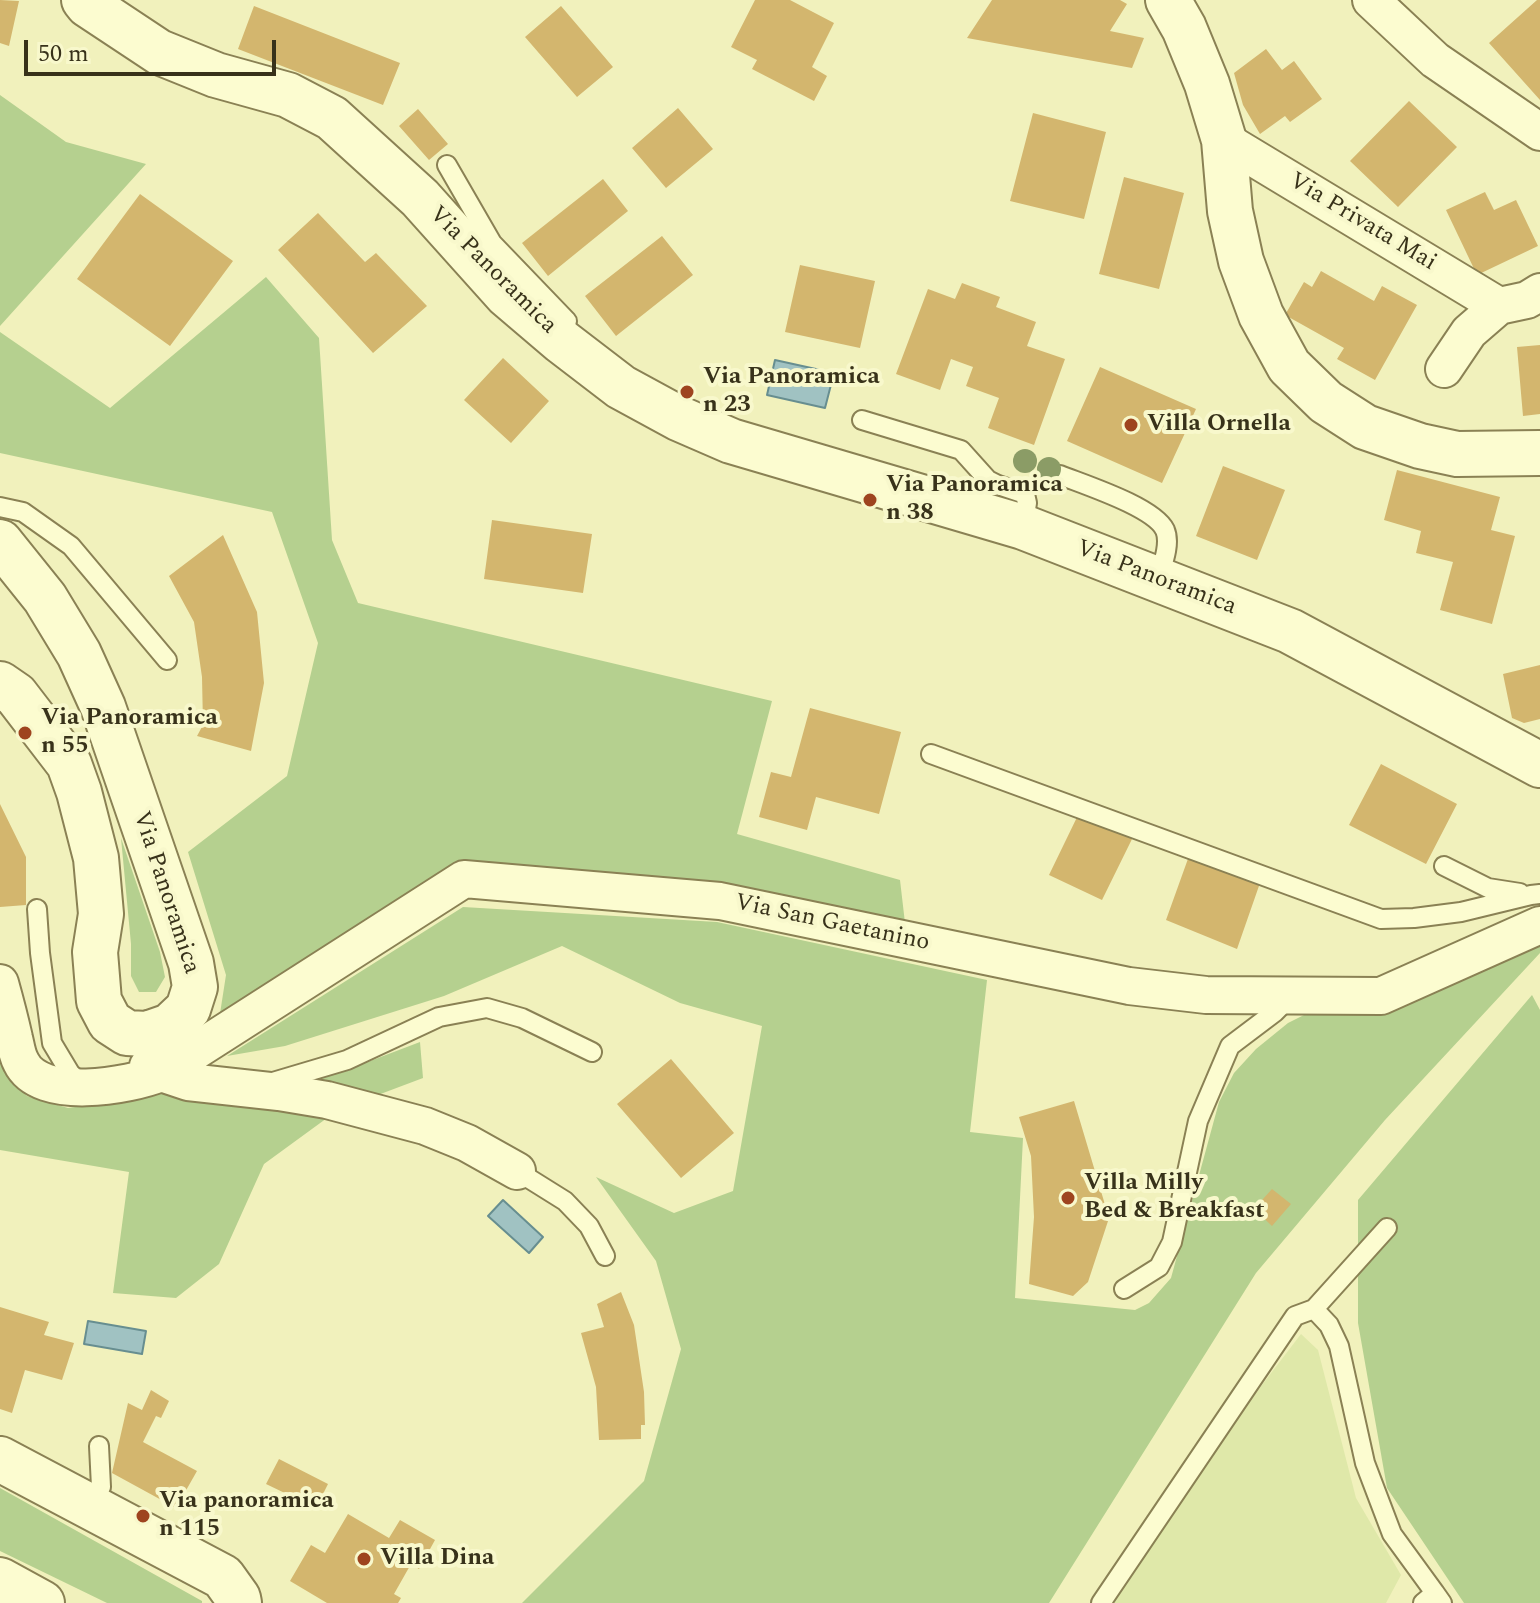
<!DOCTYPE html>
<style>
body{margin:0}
#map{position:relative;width:1540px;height:1603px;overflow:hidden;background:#f1f1bc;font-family:Spectral,serif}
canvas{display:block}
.scale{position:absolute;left:24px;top:40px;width:252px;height:36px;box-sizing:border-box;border:4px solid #38321a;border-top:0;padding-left:10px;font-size:24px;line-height:28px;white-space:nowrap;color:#38321a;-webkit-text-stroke:6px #f8f8cc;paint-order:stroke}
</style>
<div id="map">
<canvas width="1540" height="1603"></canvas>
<div class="scale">50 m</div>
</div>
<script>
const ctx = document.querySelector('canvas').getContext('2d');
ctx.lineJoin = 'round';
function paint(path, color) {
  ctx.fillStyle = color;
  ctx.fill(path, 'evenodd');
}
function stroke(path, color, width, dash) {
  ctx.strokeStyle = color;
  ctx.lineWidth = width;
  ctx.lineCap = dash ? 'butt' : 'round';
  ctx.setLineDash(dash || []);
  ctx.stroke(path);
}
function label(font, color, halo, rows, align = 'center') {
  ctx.font = font + ' Spectral,serif';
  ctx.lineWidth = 8;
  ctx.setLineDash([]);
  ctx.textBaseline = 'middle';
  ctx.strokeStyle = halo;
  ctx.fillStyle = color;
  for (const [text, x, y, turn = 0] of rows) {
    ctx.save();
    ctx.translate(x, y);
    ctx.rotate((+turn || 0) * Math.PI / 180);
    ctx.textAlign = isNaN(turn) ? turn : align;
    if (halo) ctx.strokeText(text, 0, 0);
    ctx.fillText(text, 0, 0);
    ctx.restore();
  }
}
const farmland = new Path2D(`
 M1301,1334L1318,1350L1356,1498L1401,1575L1386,1603H1113L1170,1505Z`);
const green = new Path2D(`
 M0,95L66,142L146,164L0,326Z
 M266,277L319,338L332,540L358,603L772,701L737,834L900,880L905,923L462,863L219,1020L226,975L188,852L287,776L318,643L272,512L0,453V332L110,408Z
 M121,838L160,952L165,977L156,992H139L131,976V944Z
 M463,907L717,922L987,980L970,1132L1023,1138L1015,1298L1135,1310L1149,1303L1171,1278L1219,1102L1234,1073L1256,1049L1288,1023L1312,1011L1369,1015L1385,1012L1540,934V953L1385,1120L1256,1273L1049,1603H522L644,1481L681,1349L656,1261L596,1177L674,1213L733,1191L762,1026L680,1003L562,946L444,996L285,1046L227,1056Z
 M1532,995L1540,1010V1603H1464L1387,1488L1358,1323V1200Z
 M420,1042L423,1078L338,1110L264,1164L219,1264L176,1298L113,1293L129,1172L0,1150V1049L6,1067L15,1083L27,1096L68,1108L111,1102L144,1093L243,1092L336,1074Z
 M0,1488L202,1601V1603H107L0,1551Z`);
const water = new Path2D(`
 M775,360L834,373L825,408L767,395Z
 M503,1200L543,1237L529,1253L488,1216Z
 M88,1321L146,1331L142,1354L84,1344Z`);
const building = new Path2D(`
 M0,0L19,1L9,46L0,43Z
 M755,0H790L834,23L812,67L827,76L814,101L752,69L757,60L731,47Z
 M992,0H1120L1127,4L1110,31L1144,38L1132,68L967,38Z
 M1537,0H1540V100L1489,43Z
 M254,6L400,63L383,105L238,49Z
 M561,6L613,67L577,97L525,37Z
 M1266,49L1282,70L1294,61L1322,99L1290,122L1285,116L1260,134L1243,105L1234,73Z
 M1409,101L1457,147L1398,207L1350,161Z
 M678,108L713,149L666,188L632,148Z
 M418,109L448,144L429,160L399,126Z
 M1033,113L1106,132L1084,219L1010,201Z
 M1124,177L1184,193L1159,289L1099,274Z
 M603,179L628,211L548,276L522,243Z
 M1485,192L1494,210L1516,200L1538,246L1477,275L1446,210Z
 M140,194L233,261L170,346L77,279Z
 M318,213L365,262L376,253L427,306L373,353L278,250Z
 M662,236L693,275L616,336L585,296Z
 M800,265L875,281L860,348L785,332Z
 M1321,271L1374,301L1382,286L1417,305L1375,380L1337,359L1344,348L1285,315L1304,282L1312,287Z
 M962,283L1000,297L996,307L1036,322L1027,346L1065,359L1034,445L988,428L999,398L966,386L973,367L951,359L940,390L896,374L928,289L955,299Z
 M1540,345V414L1523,416L1517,347Z
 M503,358L549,401L511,443L464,400Z
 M1100,367L1196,409L1162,483L1067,441Z
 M1223,466L1285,490L1257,560L1196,536Z
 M1397,470L1500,497L1491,530L1515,536L1492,624L1440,610L1453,562L1416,553L1421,531L1384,520Z
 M492,520L592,534L583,593L484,579Z
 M223,535L257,612L264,683L251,751L197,736L203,725L202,677L194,622L169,576Z
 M1540,665V719L1524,723L1512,718L1503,674Z
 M810,708L901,732L879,814L816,797L807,830L759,817L771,772L791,777Z
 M1381,764L1457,804L1426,864L1349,825Z
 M0,804L26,857V905L0,907Z
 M1080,811L1133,837L1102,900L1049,875Z
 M1189,856L1260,883L1237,949L1166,920Z
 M671,1059L734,1133L681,1178L617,1104Z
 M1074,1101L1109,1218L1088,1282L1073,1296L1029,1284L1034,1217L1031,1156L1019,1117Z
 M1272,1189L1291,1204L1272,1226L1254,1209Z
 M621,1292L634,1325L644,1392L645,1425H641V1439L599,1440L596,1387L581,1333L604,1327L597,1304Z
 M0,1307L49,1322L44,1335L74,1343L62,1380L25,1370L12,1413L0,1409Z
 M151,1390L169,1401L161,1418L156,1416L143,1442L197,1471L176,1508L112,1473L128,1403L142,1410Z
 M279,1459L328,1484L316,1508L266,1484Z
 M348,1514L389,1538L400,1520L435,1540L419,1569L411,1564L394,1594L401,1598L398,1603H327L290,1581L311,1545L325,1553Z`);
const service = new Path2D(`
 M447,165L492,243L567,321
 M862,420L961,450L988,480L998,485L1025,494L1027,503L1023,527
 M1060,475C1085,485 1154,507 1165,530C1171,544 1162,566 1158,580
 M0,507L23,512L71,546L167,660
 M931,754L1381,919L1414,918L1461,912L1531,895L1540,894
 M1444,866L1488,888L1520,893
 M37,909L40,953L52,1043L70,1073L84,1086
 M273,1082L347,1060L439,1017L487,1008L522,1018L592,1052
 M517,1171L565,1201L589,1226L605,1256
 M1124,1289L1159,1267L1172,1242L1198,1121L1230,1046L1275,1012L1290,997
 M1314,1309L1387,1228
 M90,1507L101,1487L99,1446
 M1101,1603L1295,1316L1314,1309L1329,1325L1339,1346L1365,1463L1392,1534L1435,1593
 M1423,1603L1435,1593L1442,1603`);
const minor = new Path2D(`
 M1371,0L1435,60L1540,132
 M1224,140L1499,306
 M1444,369L1469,332L1499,306L1527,300L1540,292
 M0,983C5,1001 10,1020 14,1038C16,1046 17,1055 21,1062C40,1102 129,1086 161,1073L464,879L720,901L1129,986L1206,995L1381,996L1540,925
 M148,1066L167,1075L188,1082L279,1092L327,1100L425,1126L467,1143L517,1171`);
const tertiary = new Path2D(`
 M84,0L88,5L159,52L216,75L288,95L332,118L420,198L507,295L561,341L621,387L678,418L731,441L1023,527L1290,631L1540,765
 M1168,0L1184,28L1207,84L1224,140L1230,211L1241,261L1261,315L1289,366L1326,402L1365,427L1420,446L1457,454L1540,453
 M0,542L45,598L79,654L103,707L191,963L195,987L188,1009L170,1026L147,1034L127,1033L110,1022L99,1001L95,952L101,914L96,858L79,792L69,764L16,695L0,684
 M0,1459L223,1577L238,1598L239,1603
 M0,1580L42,1603`);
const trees = [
 [1025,461],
 [1049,469]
];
const markers = [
 [687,392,8,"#9e441f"],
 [1131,425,8,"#9e441f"],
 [870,500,8,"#9e441f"],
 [25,733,8,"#9e441f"],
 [1068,1198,8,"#9e441f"],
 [143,1516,8,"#9e441f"],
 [364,1559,8,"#9e441f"]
];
const streetNames = [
 ["Via Privata Mai",1362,223,31],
 ["Via Panoramica",492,271,45],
 ["Via Panoramica",1156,579,21],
 ["Via Panoramica",165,893,72],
 ["Via San Gaetanino",832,924,12]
];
const poiNames = [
 ["Via Panoramica",703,378],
 ["n 23",703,406],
 ["Villa Ornella",1147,425],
 ["Via Panoramica",886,486],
 ["n 38",886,514],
 ["Via Panoramica",41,719],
 ["n 55",41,747],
 ["Villa Milly",1084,1184],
 ["Bed & Breakfast",1084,1212],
 ["Via panoramica",159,1502],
 ["n 115",159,1530],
 ["Villa Dina",380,1559]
];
paint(farmland, '#dfe8a9');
paint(green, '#b5d08f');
paint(water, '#a0c2c2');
stroke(water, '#678e90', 2);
paint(building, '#d3b66e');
stroke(service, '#8a8154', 22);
stroke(minor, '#8a8154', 40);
stroke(tertiary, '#8a8154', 48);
stroke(service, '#fcfcd0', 18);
stroke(minor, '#fcfcd0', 36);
stroke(tertiary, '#fcfcd0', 44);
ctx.fillStyle = '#8b9c66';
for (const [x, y] of trees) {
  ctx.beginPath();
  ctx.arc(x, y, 12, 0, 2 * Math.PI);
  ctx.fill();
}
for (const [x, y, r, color] of markers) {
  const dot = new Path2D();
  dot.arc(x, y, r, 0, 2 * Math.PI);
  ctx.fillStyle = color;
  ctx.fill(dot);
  stroke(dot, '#f8f8cc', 3);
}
label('24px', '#38321a', '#f8f8cc', streetNames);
label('bold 24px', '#38321a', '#f8f8cc', poiNames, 'left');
</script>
